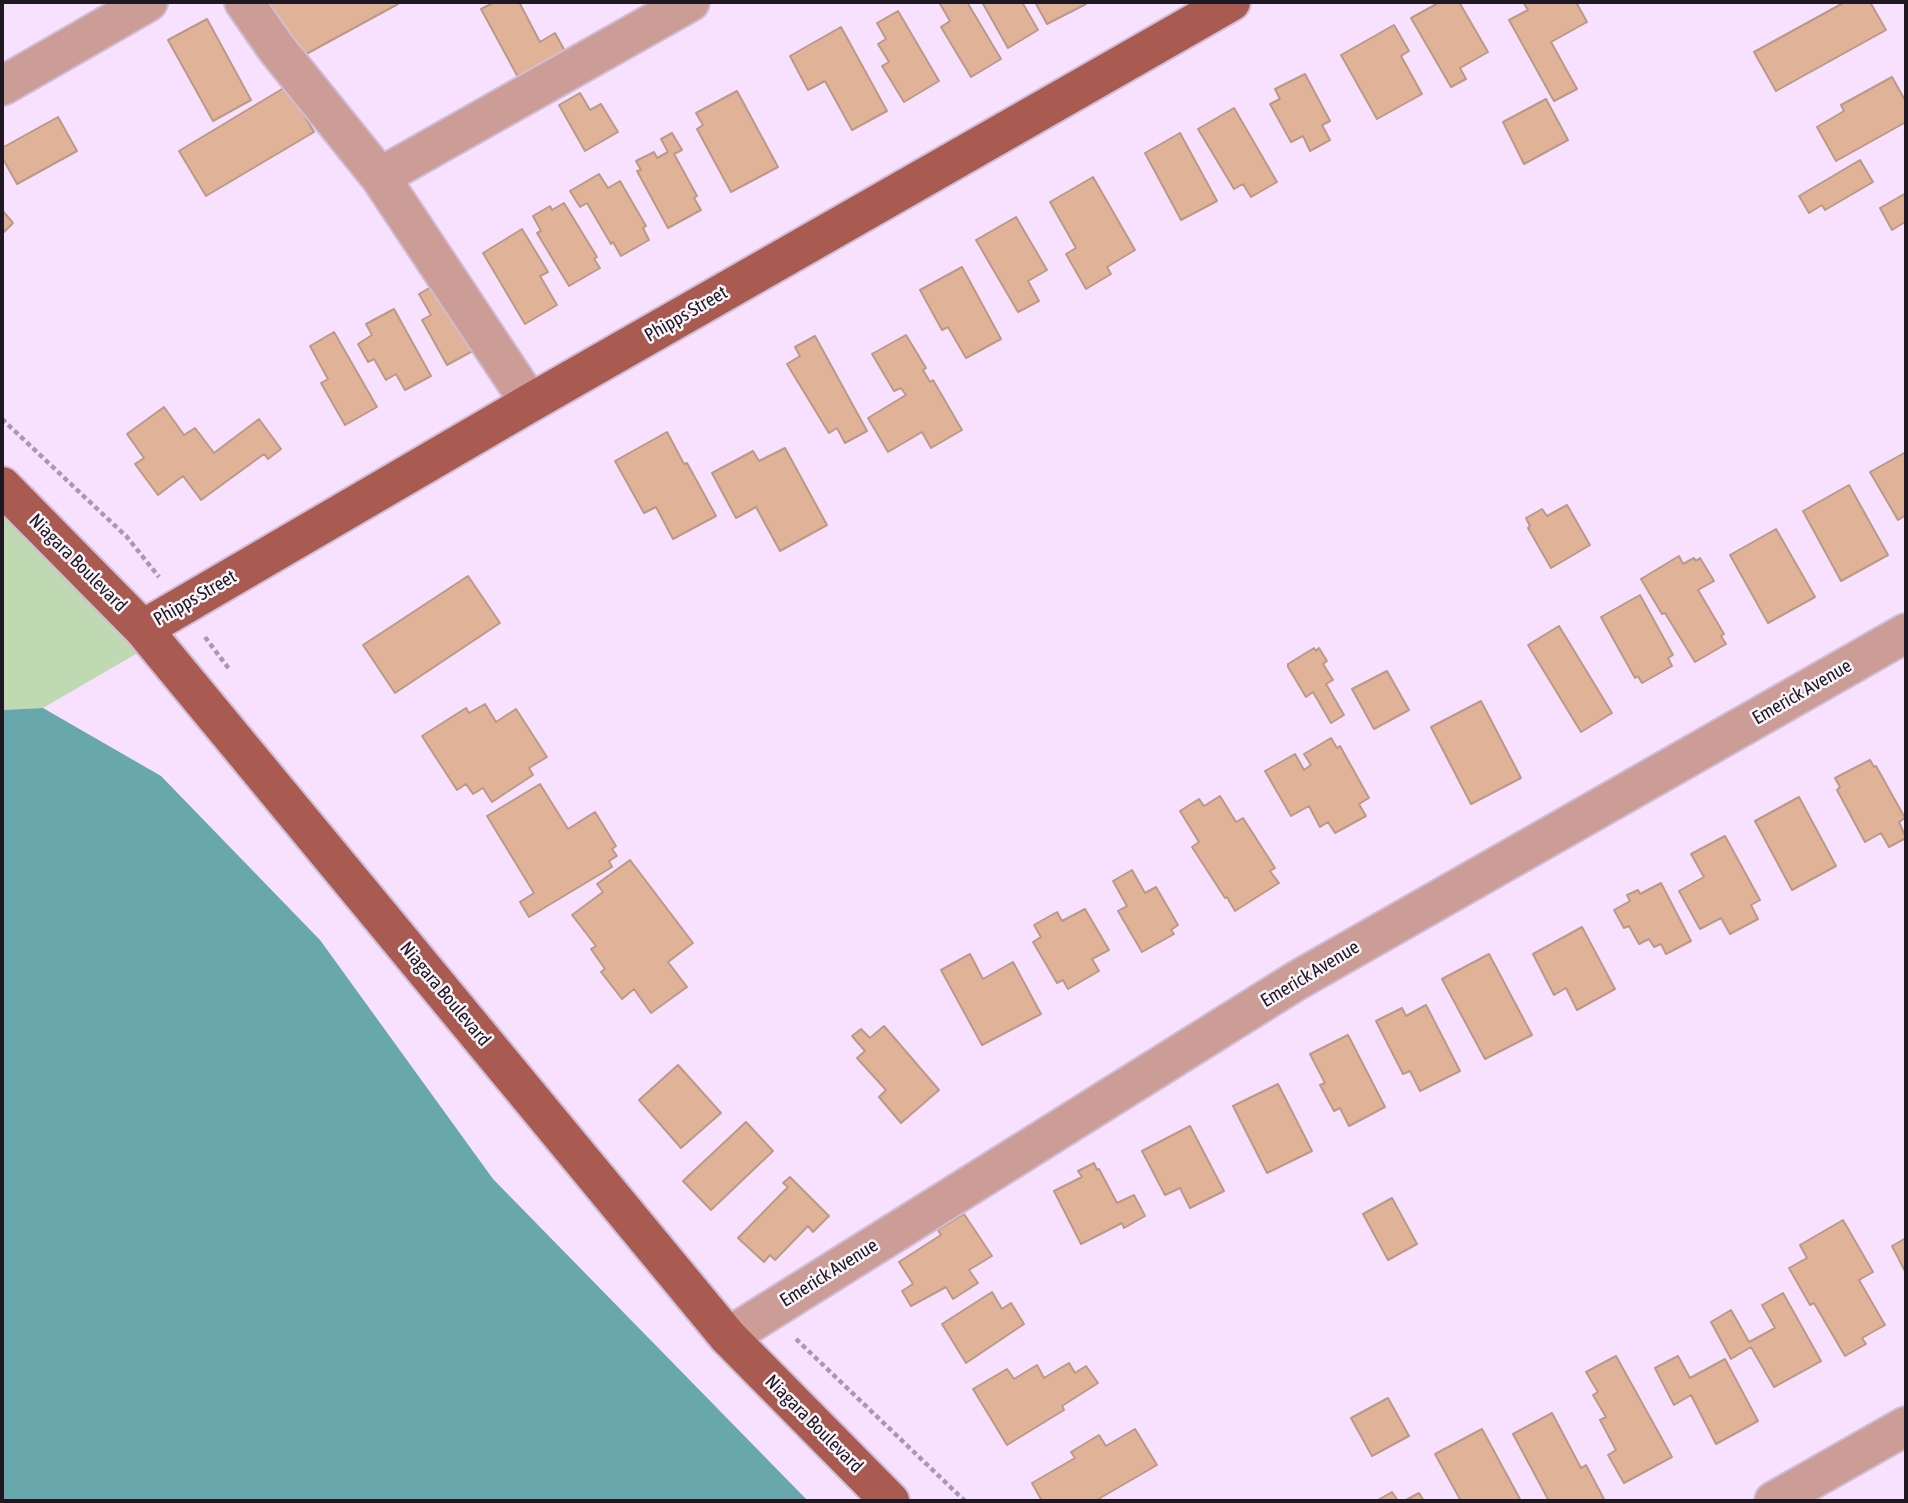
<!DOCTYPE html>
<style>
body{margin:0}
#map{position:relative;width:1908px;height:1503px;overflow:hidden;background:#f8e1fe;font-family:"Asap Condensed",sans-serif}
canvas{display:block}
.frame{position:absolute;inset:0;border:4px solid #1f1721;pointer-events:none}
</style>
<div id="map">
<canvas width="1908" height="1503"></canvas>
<div class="frame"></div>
</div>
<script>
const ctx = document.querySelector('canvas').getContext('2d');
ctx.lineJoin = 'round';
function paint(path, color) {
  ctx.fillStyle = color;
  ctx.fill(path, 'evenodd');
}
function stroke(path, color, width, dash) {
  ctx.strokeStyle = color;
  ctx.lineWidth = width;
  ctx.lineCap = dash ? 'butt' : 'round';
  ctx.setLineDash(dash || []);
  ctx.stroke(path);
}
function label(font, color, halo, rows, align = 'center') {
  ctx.font = font + ' "Asap Condensed",sans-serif';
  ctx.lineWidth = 5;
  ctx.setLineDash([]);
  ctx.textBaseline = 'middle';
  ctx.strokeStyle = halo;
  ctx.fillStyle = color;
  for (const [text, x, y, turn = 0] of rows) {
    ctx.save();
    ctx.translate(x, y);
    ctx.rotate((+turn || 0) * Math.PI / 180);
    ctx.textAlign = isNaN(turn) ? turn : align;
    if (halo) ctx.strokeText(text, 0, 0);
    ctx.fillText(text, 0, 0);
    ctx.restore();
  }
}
const green = new Path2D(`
 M2,497L141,651L43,708L2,710Z`);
const water = new Path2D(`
 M43,708L161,776L320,940L493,1179L808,1501H2V710Z`);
const building = new Path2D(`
 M269,2H397L398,4L299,58Z
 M495,2H519L540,42L555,33L566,53L519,79L481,9Z
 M939,2H967L1001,59L971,77L941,27L950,21Z
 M982,2H1022L1038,30L1008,48Z
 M1035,2H1085L1086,4L1047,24Z
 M1440,2H1459L1488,52L1460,68L1466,79L1451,87L1411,18Z
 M1523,2H1576L1587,22L1551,42L1577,89L1554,101L1509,20L1528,10Z
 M1845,2H1870L1886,30L1776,91L1754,52Z
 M898,11L939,81L904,102L882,66L889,62L878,44L886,39L877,23Z
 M207,19L251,100L213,121L168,40Z
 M1394,25L1409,51L1401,56L1422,94L1377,119L1341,55Z
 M841,27L887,111L852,130L825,81L808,90L790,56Z
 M1305,74L1330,121L1322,125L1330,140L1310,151L1303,136L1291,142L1270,104L1280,99L1275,89Z
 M1892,77L1906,102V122L1836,161L1817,127L1844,111L1841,105Z
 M287,86L314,132L206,196L179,151Z
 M737,91L778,167L731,192L697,129L703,125L696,113Z
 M580,93L590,110L601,104L618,132L585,151L559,105Z
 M1546,99L1568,140L1524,164L1503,122Z
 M1234,108L1277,182L1251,197L1243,184L1234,189L1198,129Z
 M58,117L77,151L17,184L2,157V148Z
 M672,133L682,150L674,154L697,196L694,198L701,210L668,228L637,171L641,170L636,161L654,152L657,158L668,152L661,139Z
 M1180,133L1217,201L1181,220L1145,153Z
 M1860,160L1873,182L1825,210L1822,205L1809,213L1799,196Z
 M599,174L608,188L620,181L646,226L643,228L649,240L621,256L613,242L611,244L587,203L580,207L570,191Z
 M1093,177L1135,250L1107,267L1111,274L1086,289L1066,254L1076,248L1050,202Z
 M1906,193V224L1905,222L1892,230L1880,208Z
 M564,203L597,257L594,259L600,268L569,286L537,233L541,231L533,216L550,206L552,210Z
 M2,210L13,223L2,234Z
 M1016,217L1047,270L1028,281L1039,301L1018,312L976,240Z
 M522,229L548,272L540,276L557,305L525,324L483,253Z
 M962,267L1001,339L966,358L948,327L942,330L920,290Z
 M443,280L480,347L447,365L422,320L431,315L419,294Z
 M394,309L431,376L405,390L396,374L386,380L374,359L368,362L358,344L372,335L366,324Z
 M334,332L377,407L345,425L321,383L328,379L310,346Z
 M906,335L926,368L923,370L930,382L933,380L962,430L931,448L922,432L888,452L868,418L906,395L901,388L894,391L872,354Z
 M815,336L867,431L845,443L837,428L829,433L787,364L800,356L795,347Z
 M164,407L184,435L195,428L214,453L259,419L281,449L268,459L264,454L201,500L183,476L158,495L135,464L144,458L127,434Z
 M667,432L684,464L687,463L716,516L673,539L656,507L644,513L615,461Z
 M785,448L827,525L780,551L756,507L736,518L712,473L753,451L759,461Z
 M1906,452V515L1898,520L1870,472Z
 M1849,485L1888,555L1841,581L1803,511Z
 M1567,505L1590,545L1551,568L1528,528L1530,526L1526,518L1542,509L1547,516Z
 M1776,529L1815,597L1768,623L1730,555Z
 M1679,556L1683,564L1694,558L1696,561L1700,558L1714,581L1698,590L1724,634L1721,636L1726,644L1695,662L1665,613L1662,614L1641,579Z
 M468,576L500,623L395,693L363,645Z
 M1640,595L1673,655L1668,658L1672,666L1642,683L1638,676L1635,678L1601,617Z
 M1559,626L1612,713L1581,732L1528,645Z
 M1314,648L1316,651L1319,648L1327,661L1323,664L1333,680L1326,684L1344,715L1331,723L1313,692L1306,697L1288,667V664Z
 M1387,671L1409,710L1374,729L1352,689Z
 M1481,701L1521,778L1471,804L1431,727Z
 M485,704L496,722L516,709L547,757L529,768L533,775L492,802L483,788L473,794L466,784L457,790L422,736L466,708L469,713Z
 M1331,738L1337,748L1340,746L1369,798L1359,804L1366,816L1335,833L1328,822L1320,827L1309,806L1291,816L1265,771L1295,754L1304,770L1311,765L1304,754Z
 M1870,760L1874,767L1876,766L1905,818L1899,822L1906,838L1889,847L1881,833L1865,842L1837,790L1840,787L1835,778Z
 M540,784L568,829L595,812L616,846L612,849L617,856L609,861L612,867L529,917L520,902L534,893L487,816Z
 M1220,796L1236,822L1243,818L1275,868L1270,871L1279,883L1235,911L1227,897L1225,898L1192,847L1199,842L1180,811L1199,799L1204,806Z
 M1799,797L1836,866L1792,890L1755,821Z
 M1725,836L1760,900L1751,905L1758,919L1730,934L1721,918L1700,929L1679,891L1704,877L1691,854Z
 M630,860L693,943L668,962L687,987L651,1013L634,989L622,999L601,972L605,969L591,949L596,946L572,915L603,892L597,884Z
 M1132,870L1145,893L1156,887L1178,925L1171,930L1174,934L1142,952L1118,911L1127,906L1113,881Z
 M1661,883L1691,941L1666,954L1661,944L1654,947L1649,939L1639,944L1629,926L1624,928L1614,910L1630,901L1627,895L1638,890L1640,894Z
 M1085,909L1109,950L1092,959L1099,971L1068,989L1063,980L1057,983L1033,942L1041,937L1034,925L1057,912L1062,921Z
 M1582,927L1615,989L1577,1010L1566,988L1554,995L1533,954Z
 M970,954L983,979L1013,962L1041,1014L982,1045L941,970Z
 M1489,954L1532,1035L1485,1059L1442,979Z
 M1426,1005L1460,1071L1420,1091L1410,1071L1403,1074L1376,1021L1402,1008L1406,1016Z
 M884,1026L939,1090L901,1123L879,1097L886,1090L857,1058L865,1051L852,1036L861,1029L870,1038Z
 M1348,1035L1385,1107L1349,1126L1340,1108L1334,1111L1320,1085L1325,1083L1310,1054Z
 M678,1065L721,1113L681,1148L639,1100Z
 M1278,1084L1312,1151L1267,1173L1233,1106Z
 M746,1122L773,1151L711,1210L683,1181Z
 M1190,1126L1224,1191L1190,1208L1180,1188L1165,1195L1142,1151Z
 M1094,1163L1097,1170L1099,1169L1117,1203L1134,1195L1145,1216L1124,1228L1122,1223L1081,1244L1054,1191L1082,1177L1078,1171Z
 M790,1177L829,1216L813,1232L808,1226L775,1260L770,1255L764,1262L738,1238L788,1187L783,1183Z
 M1392,1198L1417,1244L1388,1260L1363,1214Z
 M964,1214L992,1256L969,1270L978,1283L953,1299L946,1287L911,1306L902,1291L913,1284L899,1262L941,1235L938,1230Z
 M1843,1220L1873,1272L1859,1280L1885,1325L1862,1338L1866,1344L1845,1356L1814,1303L1810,1305L1789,1268L1807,1258L1800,1245Z
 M1906,1238V1273L1892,1246Z
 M992,1292L1002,1309L1011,1303L1024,1324L966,1363L942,1324Z
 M1783,1293L1821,1361L1774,1387L1751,1347L1731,1359L1711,1322L1731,1310L1749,1342L1775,1328L1762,1305Z
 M1616,1356L1672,1457L1624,1483L1608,1455L1616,1450L1600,1420L1606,1417L1593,1395L1598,1392L1586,1372Z
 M1678,1356L1690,1378L1725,1359L1758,1421L1716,1444L1691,1395L1674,1405L1655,1368Z
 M1069,1363L1075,1373L1086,1366L1098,1383L1062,1406L1064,1410L1007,1445L973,1389L1007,1369L1014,1379L1037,1365L1044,1378Z
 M1388,1398L1409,1436L1372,1456L1351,1418Z
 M1552,1413L1581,1468L1586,1465L1605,1501H1549L1513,1434Z
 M1135,1429L1157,1465L1095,1501H1042L1032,1483L1075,1458L1071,1452L1099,1435L1106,1446Z
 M1482,1429L1521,1501H1461L1435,1454Z
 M1392,1492L1398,1501H1376Z
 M1419,1493L1424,1501H1404Z`);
const path = new Path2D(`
 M2,419L127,537L159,577
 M205,637L229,669
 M796,1339L965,1501`);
const minor = new Path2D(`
 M244,2L276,48L380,177L530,403
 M2,86L148,2
 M380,177L690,2
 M728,1337L1296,981L1906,633
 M1774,1501L1906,1426`);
const major = new Path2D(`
 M2,486L143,629L728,1337L890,1501
 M143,629L530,403L1231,2`);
const streetNames = [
 ["Phipps Street",686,314,-30],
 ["Niagara Boulevard",78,563,45],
 ["Phipps Street",195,598,-30],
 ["Emerick Avenue",1802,692,-30],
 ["Emerick Avenue",1310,974,-31],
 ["Niagara Boulevard",445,994,50],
 ["Emerick Avenue",829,1273,-32],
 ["Niagara Boulevard",814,1424,45]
];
paint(green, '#bfd9b2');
paint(water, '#68a7ab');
paint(building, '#e0b298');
stroke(building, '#ba9a87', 2);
stroke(minor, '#d1bdd6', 42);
stroke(major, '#d1bdd6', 42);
stroke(path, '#a998ae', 4.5, [5, 3.5]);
stroke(minor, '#cb9d96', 38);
stroke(major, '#a95a51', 38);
label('19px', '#1f1721', '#faf5fb', streetNames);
</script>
